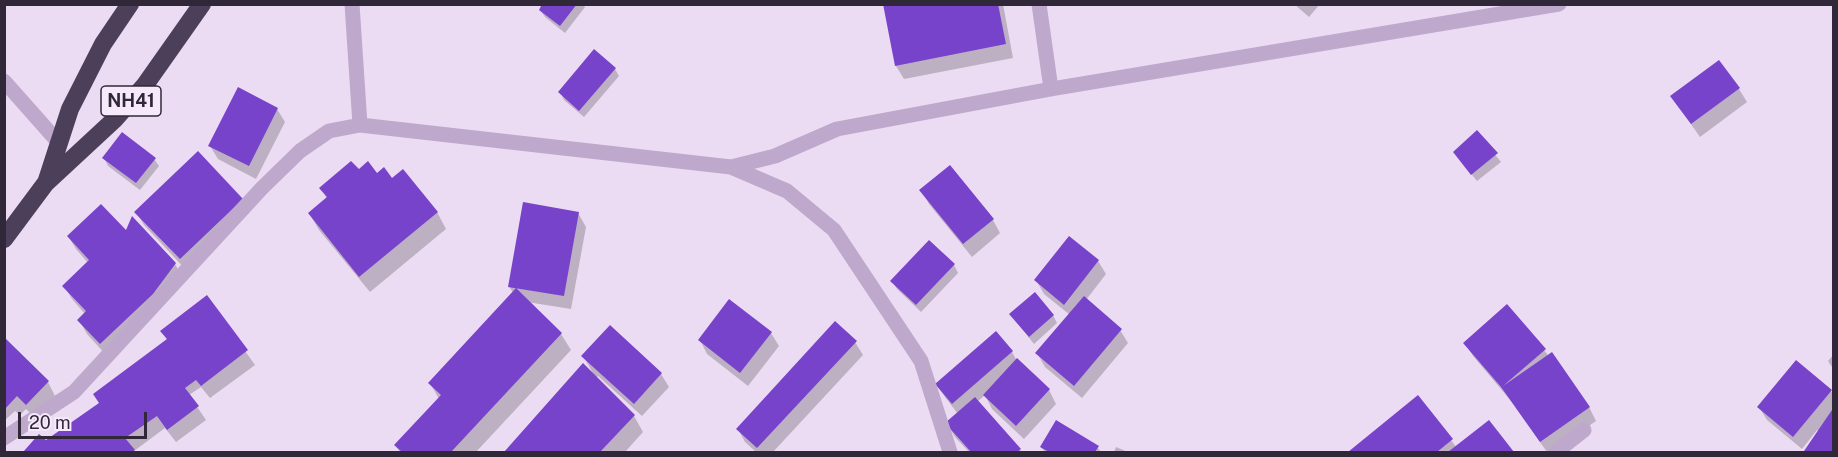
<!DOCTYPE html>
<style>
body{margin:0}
#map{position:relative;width:1838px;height:457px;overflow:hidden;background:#ecdcf3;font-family:"Public Sans",sans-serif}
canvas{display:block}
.frame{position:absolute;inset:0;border:6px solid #302838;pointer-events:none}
.scale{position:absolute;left:18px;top:412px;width:129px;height:27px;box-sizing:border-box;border:3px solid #302838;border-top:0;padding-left:8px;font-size:18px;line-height:21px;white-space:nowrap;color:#302838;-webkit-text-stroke:4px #f5e9fb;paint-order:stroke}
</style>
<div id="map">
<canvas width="1838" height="457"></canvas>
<div class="frame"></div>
<div class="scale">20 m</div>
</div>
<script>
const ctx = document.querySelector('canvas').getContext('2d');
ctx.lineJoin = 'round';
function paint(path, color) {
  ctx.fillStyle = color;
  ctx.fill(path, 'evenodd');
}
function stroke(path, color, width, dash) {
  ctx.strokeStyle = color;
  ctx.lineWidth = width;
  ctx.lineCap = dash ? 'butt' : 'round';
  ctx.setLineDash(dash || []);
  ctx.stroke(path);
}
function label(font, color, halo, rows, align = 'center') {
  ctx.font = font + ' "Public Sans",sans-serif';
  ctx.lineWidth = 6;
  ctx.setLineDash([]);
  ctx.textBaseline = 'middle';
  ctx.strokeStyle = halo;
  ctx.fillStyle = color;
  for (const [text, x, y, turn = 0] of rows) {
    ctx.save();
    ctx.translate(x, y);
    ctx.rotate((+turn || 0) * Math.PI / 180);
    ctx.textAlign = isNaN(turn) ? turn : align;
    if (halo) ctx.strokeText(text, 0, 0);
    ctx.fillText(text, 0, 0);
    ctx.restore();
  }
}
const shadow = new Path2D(`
 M544,4H583L585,7L565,33L545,17L540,10Z
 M884,4H1003L1013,58L904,79L896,66Z
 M1294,4H1320L1309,17Z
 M615,69L619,76L584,117L564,100L560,92Z
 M1739,89L1747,102L1700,137L1672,97Z
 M277,109L285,122L256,179L218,159L210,146Z
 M1477,132L1501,162L1477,181L1460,160Z
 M104,158L154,159L159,166L140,190L108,166Z
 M358,171L392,180L437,212L446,229L370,292L319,230L309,213L327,199L321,188Z
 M921,190L993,220L1000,233L972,257L929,204Z
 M242,200L249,213L188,272L144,225L136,212Z
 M578,213L586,227L571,309L527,302L561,334L571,350L476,452H400L396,446L439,399L430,383L513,293L509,286Z
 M132,219L175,264L183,278L108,357L87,334L79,320L85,314L72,299L64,286L88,263L76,249L68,236L126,233Z
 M1098,261L1106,274L1086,300L1120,330L1128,343L1082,398L1045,367L1037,353L1070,315L1044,294L1036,280Z
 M954,265L958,273L921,312L897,289L892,281Z
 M207,297L255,365L210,398L201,387L189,395L206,420L176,442L165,428L134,451L135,452H25L39,436L46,442L100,404L168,341L162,331Z
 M1011,315H1053L1057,323L1034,344Z
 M771,333L779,346L748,386L707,354L700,340Z
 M4,339L48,382L55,396L34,417L26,409L20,415L15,411L4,421Z
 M855,342L863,355L773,452H756L745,442L738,429Z
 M1465,343L1544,350L1589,407L1596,421L1551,452H1547L1511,401L1473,356Z
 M1012,352L1017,361L1049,390L1056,404L1024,439L992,409L985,395L977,402L1022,452H969L955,437L947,424L958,414L945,397L937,384Z
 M1834,354V370L1828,361Z
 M583,356L661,374L669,387L642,416L598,376L596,378L634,416L643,432L625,452H506L583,365L593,373Z
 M1831,391L1834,396V452H1807L1806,451L1819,432L1817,430L1802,449L1767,420L1759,407Z
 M1418,397L1457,448L1488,422L1512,452H1350Z
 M1041,447H1097L1101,452H1045Z
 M1116,447L1128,452H1114Z`);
const building = new Path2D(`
 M542,4H577L560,26L539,10Z
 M883,4H998L1006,44L895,66Z
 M594,49L616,68L579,111L558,92Z
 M1719,60L1740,88L1691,124L1670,96Z
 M238,87L278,108L249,166L208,146Z
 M1477,130L1498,153L1471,175L1453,152Z
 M122,132L156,158L136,183L102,158Z
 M198,151L243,199L180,259L134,212Z
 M351,161L359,169L368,161L377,173L384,167L392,178L403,169L438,212L359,277L308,213L327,197L319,188Z
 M950,165L994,219L963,244L919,190Z
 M523,202L579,212L564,296L508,287Z
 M101,204L126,230L132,216L176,263L153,294L100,344L77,320L86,311L62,286L89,260L67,236Z
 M1069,236L1099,260L1064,305L1034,280Z
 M929,240L955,264L916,305L890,281Z
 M516,288L562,333L451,452H402L394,445L441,395L428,383Z
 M1035,292L1054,315L1029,337L1009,314Z
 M207,295L248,350L201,386L196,380L185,388L199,406L167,430L157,416L125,438L135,450L132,452H23L39,434L46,440L99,403L93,394L167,339L160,331Z
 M1084,296L1122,329L1074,386L1035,353Z
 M729,299L772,332L740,373L698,340Z
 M1507,304L1546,349L1503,386L1552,352L1590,407L1540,442L1501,387L1463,343Z
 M835,321L857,341L757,448L736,429Z
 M610,325L662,373L634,404L581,356Z
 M996,331L1013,351L952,404L935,384Z
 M4,337L49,381L26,405L17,396L4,410Z
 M1017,358L1050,389L1016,426L983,395Z
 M1796,360L1832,390L1793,437L1757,407Z
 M583,363L635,415L600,452H504Z
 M1418,395L1453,439L1437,452H1348Z
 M975,397L1021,449L1017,452H971L945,423Z
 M1834,407V452H1807L1804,451Z
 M1056,420L1099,446L1095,452H1049L1040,447Z
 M1489,420L1514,452H1448Z`);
const street = new Path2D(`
 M352,4L360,125
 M1039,4L1051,89
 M4,81L59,143
 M731,167L775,156L837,129L1051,89L1559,4
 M4,438L74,392L262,188L300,151L329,131L360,125L731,167L787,191L834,230L921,361L950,452
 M1556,452L1584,430`);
const highway = new Path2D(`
 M46,183L70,109L103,44L130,4
 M4,239L45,184L114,120L145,85L202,4`);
const shields = [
 [131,101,60]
];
const shieldNames = [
 ["NH41",131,101]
];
paint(shadow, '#0003');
paint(building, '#7843cb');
stroke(street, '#bea8cc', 15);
stroke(highway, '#4b3f5a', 18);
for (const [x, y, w] of shields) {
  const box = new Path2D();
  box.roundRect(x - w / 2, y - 15, w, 30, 4.5);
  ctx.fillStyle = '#f5e9fb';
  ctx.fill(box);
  stroke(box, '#302838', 1.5);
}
label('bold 18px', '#302838', null, shieldNames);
</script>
